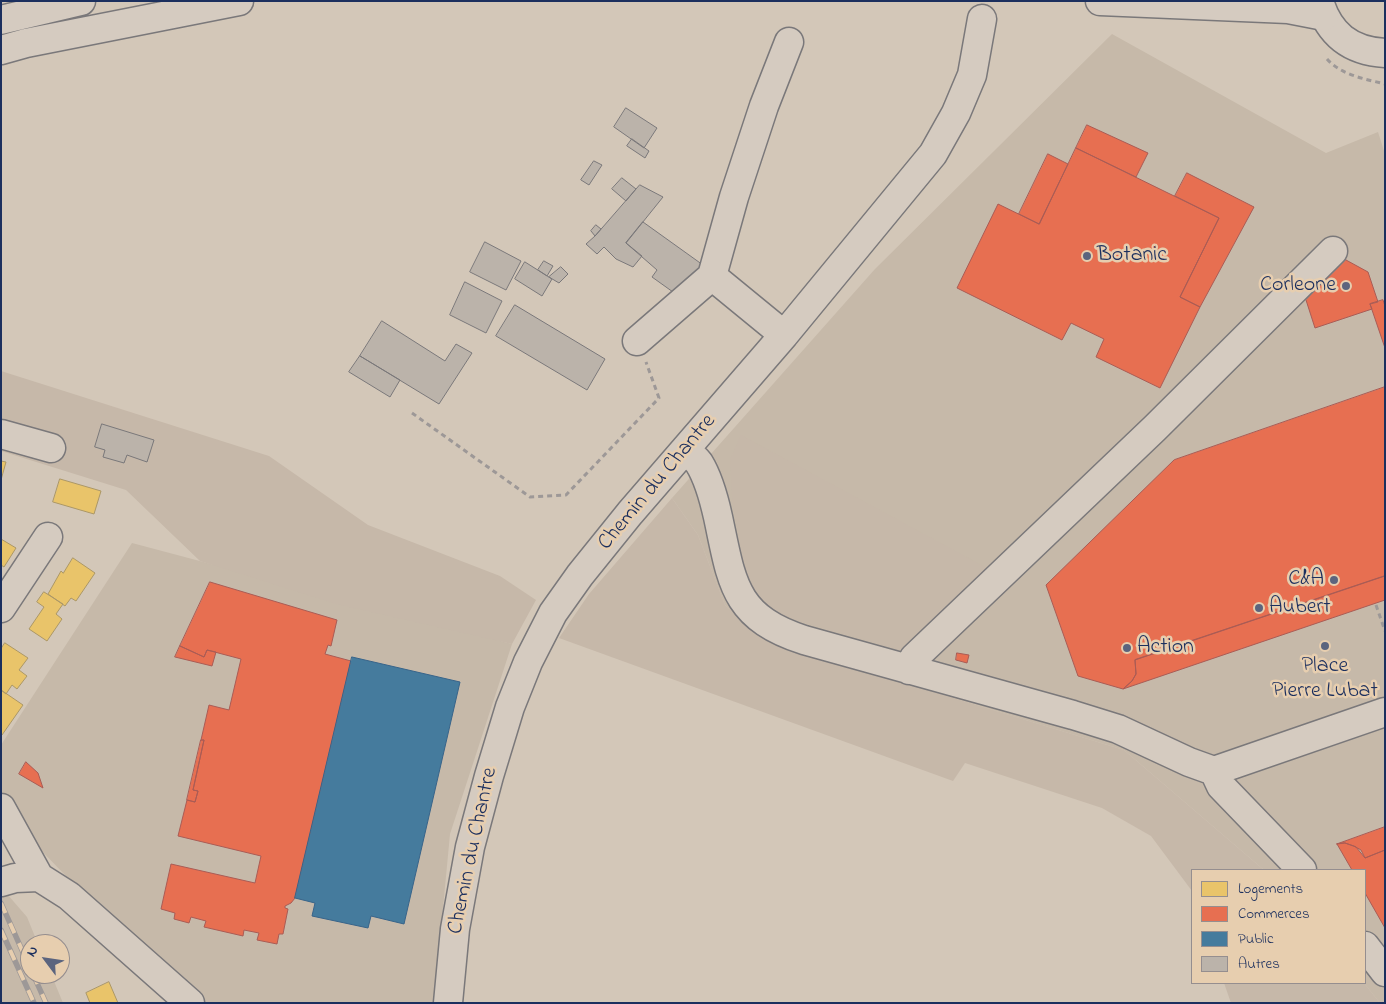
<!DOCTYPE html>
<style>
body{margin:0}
#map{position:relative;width:1386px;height:1004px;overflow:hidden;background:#d3c7b8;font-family:"Indie Flower",sans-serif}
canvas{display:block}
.frame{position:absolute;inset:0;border:2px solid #1b2f5e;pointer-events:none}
.legend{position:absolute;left:1191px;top:869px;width:175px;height:115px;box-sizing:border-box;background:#e7ceaf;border:1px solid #958e8f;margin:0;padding:6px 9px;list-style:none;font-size:15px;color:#1b2f5e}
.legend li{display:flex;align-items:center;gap:10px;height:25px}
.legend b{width:25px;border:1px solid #958e8f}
.north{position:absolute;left:20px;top:934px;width:50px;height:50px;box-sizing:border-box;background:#e7ceaf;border:1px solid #958e8f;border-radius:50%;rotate:301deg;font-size:14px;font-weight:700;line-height:20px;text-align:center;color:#1b2f5e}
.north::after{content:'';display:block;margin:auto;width:18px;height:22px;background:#5b647e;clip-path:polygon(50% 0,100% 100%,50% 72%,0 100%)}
</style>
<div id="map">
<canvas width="1386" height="1004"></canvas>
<div class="frame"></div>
<ul class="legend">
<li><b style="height:14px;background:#e9c46a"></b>Logements</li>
<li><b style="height:14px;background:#e76f51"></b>Commerces</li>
<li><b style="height:14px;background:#457b9d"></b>Public</li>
<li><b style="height:14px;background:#bbb3aa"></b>Autres</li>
</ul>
<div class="north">N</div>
</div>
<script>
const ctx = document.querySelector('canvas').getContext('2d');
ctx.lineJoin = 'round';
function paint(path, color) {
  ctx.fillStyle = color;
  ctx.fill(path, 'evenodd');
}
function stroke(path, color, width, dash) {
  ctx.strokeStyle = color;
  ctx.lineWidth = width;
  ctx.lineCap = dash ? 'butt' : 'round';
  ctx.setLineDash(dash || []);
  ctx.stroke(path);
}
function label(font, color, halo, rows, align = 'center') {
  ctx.font = font + ' "Indie Flower",sans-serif';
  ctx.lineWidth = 5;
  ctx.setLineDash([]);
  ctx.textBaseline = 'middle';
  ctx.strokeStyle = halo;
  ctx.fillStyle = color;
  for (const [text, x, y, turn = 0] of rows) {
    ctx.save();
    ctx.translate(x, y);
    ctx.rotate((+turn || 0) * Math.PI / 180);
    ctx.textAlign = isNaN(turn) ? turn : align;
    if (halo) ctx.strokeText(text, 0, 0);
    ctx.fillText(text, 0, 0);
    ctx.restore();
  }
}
const built = new Path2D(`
 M1112,34L1326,153L1378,132L1385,154V1003H1380L1364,983L1365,870H1264L1124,750L767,641L725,605L698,535L672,498L875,269Z
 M132,543L512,644L450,834L434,1003H202L65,875L35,844L1,794V745Z
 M1,887L27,917L38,944H30V974H51L63,1003H1Z`);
const green = new Path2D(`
 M1,371L269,456L368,525L500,576L536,600L512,644L336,604L200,561L126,490L1,451Z
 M741,435L987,568L899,650L795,620L768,609L754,590L745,572L732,498L730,460Z
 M672,498L698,535L725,605L767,641L1124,750L1264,870H1192V891L1151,836L1102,808L965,763L953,781L559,638L589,594Z
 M1224,983H1364L1380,1003H1231Z`);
const homes = new Path2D(`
 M1,461L6,462L1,480Z
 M60,479L101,491L94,514L53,502Z
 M1,539L16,548L4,567L1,565Z
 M73,558L95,573L76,601L71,598L65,606L48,594L61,571L63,573Z
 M44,592L63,604L56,614L62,619L47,641L29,629L44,607L37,602Z
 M5,643L28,658L19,670L27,676L17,689L12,685L6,694L1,690V649Z
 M1,690L23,705L2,735H1Z
 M109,982L118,1003H90L86,993Z`);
const shops = new Path2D(`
 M1087,125L1148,153L1136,177L1076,148Z
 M1076,148L1219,218L1180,297L1200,307L1160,388L1096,357L1104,339L1071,323L1062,340L957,288L998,204L1039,224Z
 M1048,154L1068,164L1039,224L1019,214Z
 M1187,173L1254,207L1200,307L1180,297L1219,218L1175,196Z
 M1346,260L1368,272L1378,302L1370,304L1372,309L1315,328L1306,300Z
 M1383,300L1385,306V348L1370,304Z
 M1385,387V576L1135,660L1136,674L1132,681L1123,689L1078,676L1046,585L1174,460Z
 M1385,576V600L1123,689L1132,681L1136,674L1135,660Z
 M210,582L337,620L331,646L328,645L325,654L351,661L295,898L291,903L285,906V908L288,909L283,934H279L277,944L257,940L259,933L244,930L243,936L204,927L206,921L191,917L189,923L174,919L175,913L161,909L171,864L255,883L261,856L178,836L187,800L195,802L198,791L193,790L204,740H201L209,705L229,710L241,659L207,650L204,657L180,646Z
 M180,646L204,657L207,650L216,652L212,666L175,657Z
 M957,653L969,655L967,663L956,660Z
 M201,740H204L193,790L198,791L195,802L187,800Z
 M26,762L38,773L43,788L19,774Z
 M1385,827V850L1365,858L1361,850L1354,846L1345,843L1337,844Z
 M1345,843L1356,847L1365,858L1385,850V928L1365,893V870H1352L1337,844Z`);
const public = new Path2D(`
 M352,657L460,682L404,924L371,916L368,928L312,916L315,903L295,898Z`);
const building = new Path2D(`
 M626,108L657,128L644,148L614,127Z
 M632,139L649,151L645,158L627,146Z
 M594,161L602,165L589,185L581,180Z
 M622,178L636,189L626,201L612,189Z
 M640,185L663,197L626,243L642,256L633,267L616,259L604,247L597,254L586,244L595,236Z
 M643,222L703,265L680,297L652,277L657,270L626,243Z
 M596,225L601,229L595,236L591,231Z
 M485,242L521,261L506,290L470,272Z
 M544,261L553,266L547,276L538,270Z
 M525,262L552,279L542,296L515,279Z
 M561,267L568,274L559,283L549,277Z
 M465,282L502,301L486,333L450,315Z
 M515,305L605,359L587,390L496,336Z
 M382,321L445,361L456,344L472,353L439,404L360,356Z
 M360,356L400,380L390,397L349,372Z
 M102,424L154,440L147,462L127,455L124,463L103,457L105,450L95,447Z`);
const path = new Path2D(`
 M1327,59C1341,75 1365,79 1385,84
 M412,413L530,497L566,495L659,398L646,362
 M1376,605L1385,631`);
const minor = new Path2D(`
 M712,276L784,335
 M637,341L712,276L734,197L764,106L789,42
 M1,434L51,448
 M686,449C690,454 695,458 699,463C709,479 714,499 718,517C732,582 733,617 804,640L1073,715L1118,729L1189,762L1214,771
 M1,608L48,537
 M909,670L914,658L1155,428L1333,251
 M1214,771L1385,712
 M1214,771L1221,786L1302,870
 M1,808L39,877L69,896L190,1003
 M1,882L15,878L39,877
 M1365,946L1385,972
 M448,1003L455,929L470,847L489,776L510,707L528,662L553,613L580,575L630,513L784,335L933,154L956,113L972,75L982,19`);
const major = new Path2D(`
 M1319,1C1329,34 1350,51 1385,53`);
const highway = new Path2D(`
 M1100,1L1288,9L1324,16
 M1,20L81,1
 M1,50L26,43L239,1`);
const rail = new Path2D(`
 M1,903L30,968
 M1,930L34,1003
 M33,974L46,1003`);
const markers = [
 [1087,256,5,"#5b647e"],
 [1346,286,5,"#5b647e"],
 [1334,580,5,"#5b647e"],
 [1259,608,5,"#5b647e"],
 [1325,646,5,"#5b647e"],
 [1127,648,5,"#5b647e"]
];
const poiNames = [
 ["Botanic",1097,256],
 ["Corleone",1336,286,"right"],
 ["C&A",1324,580,"right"],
 ["Aubert",1269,608],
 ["Action",1137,648],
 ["Place",1325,667,"center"],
 ["Pierre Lubat",1325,692,"center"]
];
const streetNames = [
 ["Chemin du Chantre",658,483,-50],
 ["Chemin du Chantre",474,851,-78]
];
paint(built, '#c6b9a9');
paint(green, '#c6b8a9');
paint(homes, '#e9c46a');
stroke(homes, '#ab9766', 1);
paint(shops, '#e76f51');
stroke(shops, '#aa5c55', 1);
paint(public, '#457b9d');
stroke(public, '#38648a', 1);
paint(building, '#bbb3aa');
stroke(building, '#7a787a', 1);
stroke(minor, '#7a787a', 31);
stroke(major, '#7a787a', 31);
stroke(highway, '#7a787a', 31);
stroke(path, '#9d9897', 3, [5, 4]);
stroke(minor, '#d5cbc0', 28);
stroke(major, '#d5cbc0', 28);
stroke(highway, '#d5cbc0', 28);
stroke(rail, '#9d9897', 5.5);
stroke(rail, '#e7ceaf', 4, [11]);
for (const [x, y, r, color] of markers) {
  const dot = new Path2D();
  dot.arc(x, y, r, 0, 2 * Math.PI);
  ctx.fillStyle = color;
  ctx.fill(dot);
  stroke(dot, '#e7ceaf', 2);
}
label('22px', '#1b2f5e', '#e7ceaf', poiNames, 'left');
label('22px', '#1b2f5e', '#e7ceaf', streetNames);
</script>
